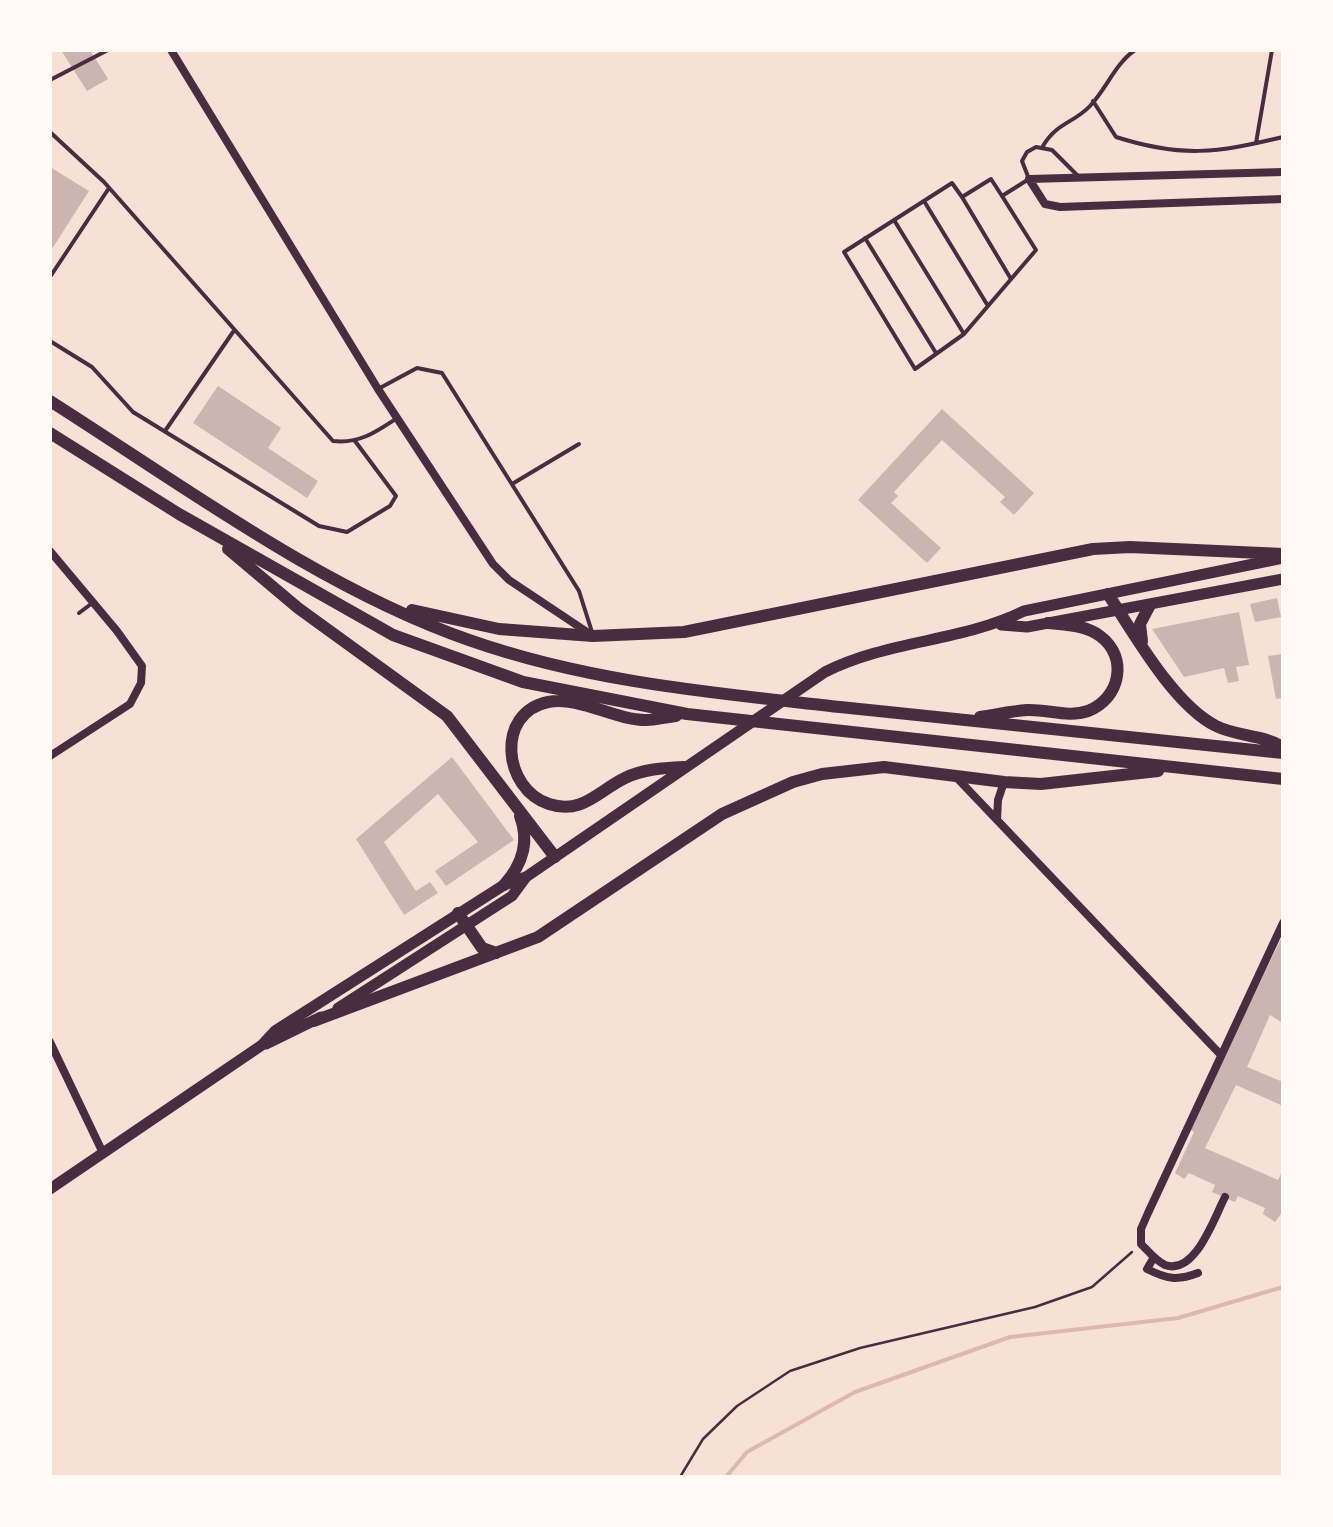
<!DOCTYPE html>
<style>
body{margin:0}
#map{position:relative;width:1333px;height:1527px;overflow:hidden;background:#f7e1d7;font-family:"Asap Condensed",sans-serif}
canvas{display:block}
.frame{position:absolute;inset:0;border:52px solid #fffaf5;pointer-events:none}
</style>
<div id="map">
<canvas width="1333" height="1527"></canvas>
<div class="frame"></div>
</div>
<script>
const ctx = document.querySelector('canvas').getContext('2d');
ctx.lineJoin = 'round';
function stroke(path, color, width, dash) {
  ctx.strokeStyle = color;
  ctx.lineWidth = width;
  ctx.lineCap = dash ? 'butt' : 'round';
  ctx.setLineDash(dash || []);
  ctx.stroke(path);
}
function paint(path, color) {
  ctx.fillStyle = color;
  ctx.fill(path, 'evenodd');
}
const stream = new Path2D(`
 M726,1477L747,1452L855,1392L1010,1337L1178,1318L1283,1287`);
const building = new Path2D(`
 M61,50H90L108,79L87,91Z
 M50,167L89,191L50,252Z
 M218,386L281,428L268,448L318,481L307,498L193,423Z
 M942,409L1034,493L1014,515L1000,502L1005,497L942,440L894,492L898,496L891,503L941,548L927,563L858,500Z
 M1277,598L1281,617L1255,622L1250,604Z
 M1239,612L1249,665L1236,667L1239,681L1228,683L1224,668L1184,677L1152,629Z
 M1283,654V698L1276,699L1268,656Z
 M452,757L514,840L446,886L435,871L478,842L438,794L384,842L416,891L430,882L438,893L404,915L356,839Z
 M1283,935V1023L1270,1015L1247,1067L1283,1082V1106L1236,1085L1205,1148L1278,1180L1283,1170V1211L1275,1222L1263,1214L1265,1208L1238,1196L1235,1202L1212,1192L1215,1185L1189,1173L1184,1179L1175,1173L1194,1132L1189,1129Z`);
const path = new Path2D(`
 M680,1477L703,1439L737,1406L790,1371L860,1348L1035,1307L1092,1287L1132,1252`);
const service = new Path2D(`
 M50,80L108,50
 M1093,101L1116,137C1182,158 1216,153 1283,137
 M50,132L104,182L333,441C359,444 376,432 397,418
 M1256,143L1272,50
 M1043,146C1056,123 1074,123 1090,106C1107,88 1115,64 1135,50
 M1002,196L1036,250L964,334L915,369L844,252L952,183L962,197L991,179L1002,196L1029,179L1022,161L1027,152L1036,147L1052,150L1079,177
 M962,197L1011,279
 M924,201L988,306
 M894,220L964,334
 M865,238L936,353
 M50,277L109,188
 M50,341L92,367L133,412L319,526L347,532L390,506L396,496L355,441
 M378,389L417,368L442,373L579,591L592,632
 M165,431L233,332
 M512,484L579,444
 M79,613L91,604`);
const minor = new Path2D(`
 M171,50L378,389L493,564L509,580L590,634
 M1283,172L1029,179L1045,204L1060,207L1283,199
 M50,551L117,631L142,666L141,683L130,704L50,756
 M957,778L1219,1053
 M997,820L998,800L1004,782
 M50,1042L103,1153
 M1225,1197C1214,1218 1195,1276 1165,1265C1156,1261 1148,1251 1141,1244V1229L1148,1213L1283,923
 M1154,1257L1147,1269C1167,1279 1177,1281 1198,1273`);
const secondary = new Path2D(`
 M1001,625L1027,627L1283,579
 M338,1008L512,896L526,877
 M266,1044L321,1017
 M50,1189L262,1045L275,1031L504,885L526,877L825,672C888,640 961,642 1024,611L1283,558`);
const primary = new Path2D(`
 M50,401C181,484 322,589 469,640C588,682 714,693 840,707C987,723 1135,738 1283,753
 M50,433L179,514L393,635L523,682L687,714L1283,779
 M228,549L298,608L447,716L555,857
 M1108,594C1134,634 1174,705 1216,726C1238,737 1262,734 1283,747
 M412,610L499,629L593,636L684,632L1093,549L1130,547L1283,554
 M1142,641L1140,624L1150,605
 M676,716C666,717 655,720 646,720C614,720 580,696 548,702C495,713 503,789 549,804C582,815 598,791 625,778C643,769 664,768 684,767
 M980,717C995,715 1011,711 1027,710C1047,709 1068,718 1088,711C1120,699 1129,657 1100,636C1085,625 1066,625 1048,623
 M504,885C522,865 530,842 520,816
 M458,913L482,948L496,953
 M314,1021L538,937L722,814L793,782L822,774L884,767L1004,782L1041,784L1158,771`);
stroke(stream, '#dcb8b0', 4);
paint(building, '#ccb4b1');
stroke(path, '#4a2c40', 2.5);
stroke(service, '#4a2c40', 4);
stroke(minor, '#4a2c40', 8);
stroke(secondary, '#4a2c40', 11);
stroke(primary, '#4a2c40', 12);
</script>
